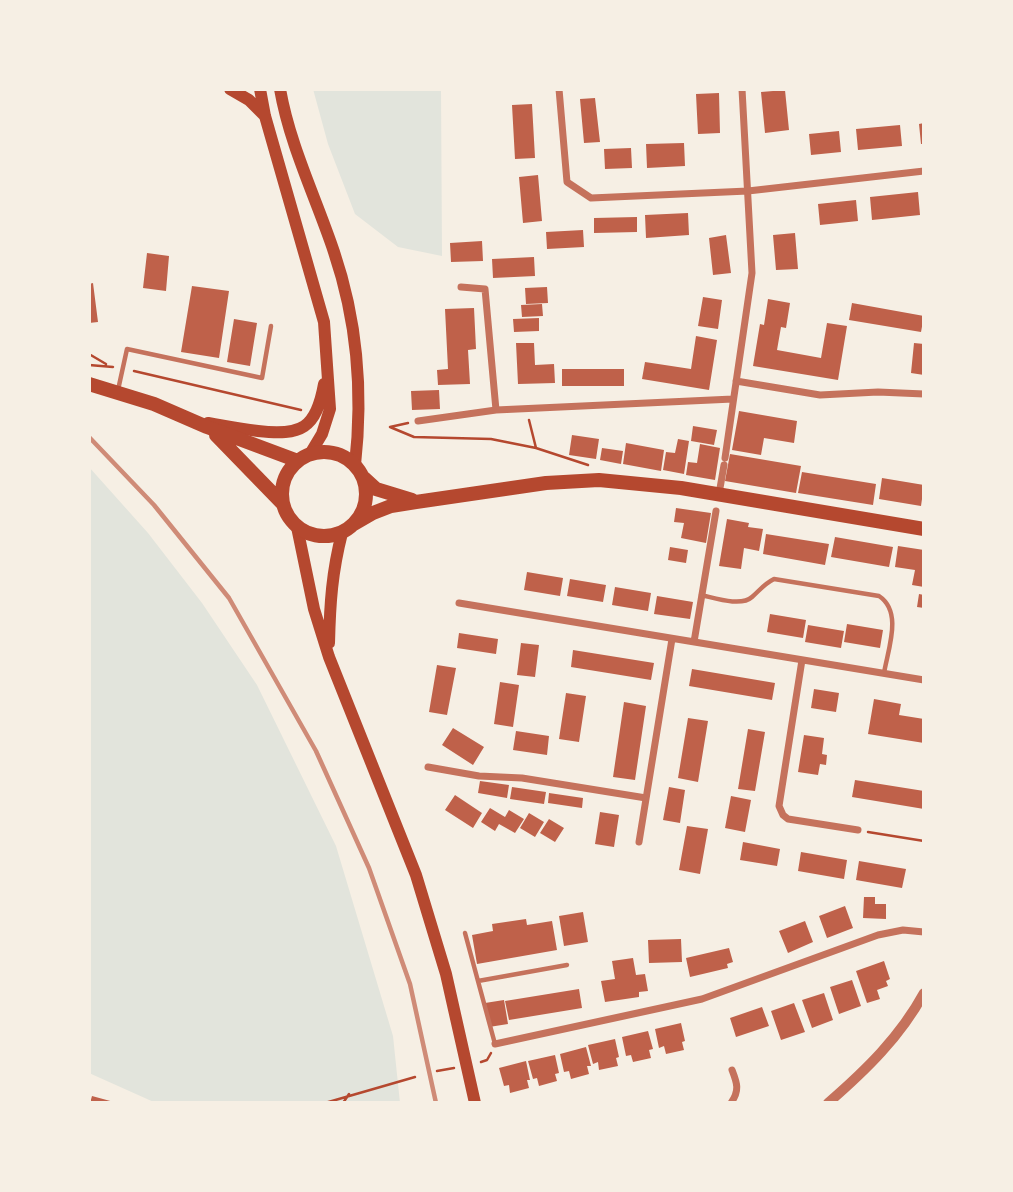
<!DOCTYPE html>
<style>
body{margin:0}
#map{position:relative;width:1013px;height:1192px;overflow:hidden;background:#f6efe4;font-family:Raleway,sans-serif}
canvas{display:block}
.frame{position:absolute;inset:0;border:91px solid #f6efe4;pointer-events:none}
</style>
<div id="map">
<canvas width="1013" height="1192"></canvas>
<div class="frame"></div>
</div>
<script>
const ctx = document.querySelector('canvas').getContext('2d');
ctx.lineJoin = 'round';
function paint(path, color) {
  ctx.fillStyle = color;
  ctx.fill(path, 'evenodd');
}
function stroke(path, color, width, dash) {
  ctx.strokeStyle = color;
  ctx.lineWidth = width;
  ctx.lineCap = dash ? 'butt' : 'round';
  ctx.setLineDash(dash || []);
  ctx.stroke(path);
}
const green = new Path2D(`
 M313,89H441L442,256L398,247L355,214L328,144Z
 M89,467L148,533L202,603L257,685L336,846L393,1036L400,1103H156L89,1073Z`);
const building = new Path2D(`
 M785,90L789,130L765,133L761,92Z
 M719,93L720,133L698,134L696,94Z
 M595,98L600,142L584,143L580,99Z
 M532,104L535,158L515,159L512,105Z
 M924,123V144H921L919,124Z
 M900,125L902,146L858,150L856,129Z
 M839,131L841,152L811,155L809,134Z
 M684,143L685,166L647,168L646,144Z
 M631,148L632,168L605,169L604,149Z
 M538,175L542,221L523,223L519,177Z
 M918,192L920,215L872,220L870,197Z
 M856,200L858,221L820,225L818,204Z
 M688,213L689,235L646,238L645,215Z
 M637,217V232L594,233V218Z
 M583,230L584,247L547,249L546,232Z
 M795,233L798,269L776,270L773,235Z
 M726,235L731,273L713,275L709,238Z
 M482,241L483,261L451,262L450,243Z
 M147,253L169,256L166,291L143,288Z
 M534,257L535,276L493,278L492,259Z
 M93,283L98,322L89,323V284Z
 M192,286L229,291L219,358L181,352Z
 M547,287L548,303L526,304L525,288Z
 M703,297L722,300L718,329L698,326Z
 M768,299L790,303L786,328L781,327L777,350L821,358L827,323L847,326L838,380L753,366L760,324L764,325Z
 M852,303L924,316L921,332L849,320Z
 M542,304L543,316L522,317L521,305Z
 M474,308L476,349L468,350L470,384L438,385L437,370L448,369L445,309Z
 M539,318V331L514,332L513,319Z
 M234,319L257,323L250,366L227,362Z
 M696,336L717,340L709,390L642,379L645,362L691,369Z
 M516,343H534L535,365L554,364L555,383L518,384Z
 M914,343L924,344V375L911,373Z
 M562,369H624V386H562Z
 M439,390L440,409L412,410L411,391Z
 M739,411L797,421L794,443L764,438L761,455L732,450Z
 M693,426L717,430L714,445L691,441Z
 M572,435L599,439L596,459L569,455Z
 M678,439L689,441L684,474L663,470L666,452L675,453Z
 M626,443L664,450L661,471L623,464Z
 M700,444L720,448L715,480L686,475L688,462L697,463Z
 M602,448L623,451L621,464L600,460Z
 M730,454L801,466L796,493L725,481Z
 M802,472L876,484L873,505L798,493Z
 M882,478L924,485L921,506L879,499Z
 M676,508L711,513L706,543L681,538L684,523L674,522Z
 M727,519L749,523L748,527L763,529L759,551L744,548L741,569L719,566Z
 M766,534L829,544L825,565L763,554Z
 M835,537L893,547L889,567L831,557Z
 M898,546L924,550V587L912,585L915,570L895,567Z
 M670,547L688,550L686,563L668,560Z
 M527,572L563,578L560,596L524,590Z
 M570,579L606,585L603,602L567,596Z
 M615,587L651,593L648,611L612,605Z
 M919,594L924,595V608L917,607Z
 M657,596L693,602L690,619L654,614Z
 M770,614L806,620L803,638L767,632Z
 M847,624L883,630L880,648L844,642Z
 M808,625L844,631L841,648L805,642Z
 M459,633L498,639L496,654L457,648Z
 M521,643L539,645L535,677L517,675Z
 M573,650L654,663L651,680L571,667Z
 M437,665L456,668L447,715L429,712Z
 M692,669L775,683L772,700L689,686Z
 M500,682L519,685L513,727L494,724Z
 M814,689L839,693L836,712L811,708Z
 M566,693L586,696L579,742L559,739Z
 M874,699L901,704L899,715L924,719V743L868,734Z
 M624,702L646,706L635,780L613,777Z
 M688,718L708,721L698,782L678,778Z
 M453,728L484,747L473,765L442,745Z
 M748,729L765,732L755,791L738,789Z
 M516,731L549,736L547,755L513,750Z
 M804,735L824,738L822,754L827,755L826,765L820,764L818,775L798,772Z
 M855,780L924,791V809L852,797Z
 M480,781L509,785L507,798L478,793Z
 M512,787L546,792L544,804L510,799Z
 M669,787L685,790L680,823L663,820Z
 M549,793L583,798L582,808L548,803Z
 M455,795L482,813L473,828L445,810Z
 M731,796L751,800L745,832L725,828Z
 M490,808L505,817L509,810L524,819L515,833L499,824L495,831L481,822Z
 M600,812L619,815L614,847L595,844Z
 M529,813L544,822L535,837L520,828Z
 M549,819L564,828L555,842L540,833Z
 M687,826L708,829L700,874L679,870Z
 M743,842L780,849L777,866L740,860Z
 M801,852L847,860L844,879L798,871Z
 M859,861L906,869L902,888L856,880Z
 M864,897H875V904H886V919L863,918Z
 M845,906L853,928L827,938L819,916Z
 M583,912L588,942L564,946L559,916Z
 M526,919L527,925L552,921L557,950L477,964L472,935L493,931L492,924Z
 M805,921L813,942L788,953L779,931Z
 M681,939L682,962L649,963L648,940Z
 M729,948L733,962L727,964L728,968L690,977L686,958Z
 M633,958L636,975L645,974L648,991L639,992V997L605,1002L601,981L615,979L612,961Z
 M884,961L890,979L886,981L888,986L877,990L880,999L867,1003L856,971Z
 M852,980L861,1006L839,1014L830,987Z
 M579,989L582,1008L509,1020L505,1001Z
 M824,993L833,1020L812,1028L802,1000Z
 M504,1000L508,1024L489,1027L485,1003Z
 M794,1003L805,1032L781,1040L771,1011Z
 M762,1007L769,1026L736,1037L730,1018Z
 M681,1023L685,1041L682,1042L684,1050L666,1054L664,1046L659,1048L655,1029Z
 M648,1031L653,1049L649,1050L651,1058L633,1062L631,1055L626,1056L622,1037Z
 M615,1039L619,1057L616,1058L618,1066L599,1070L598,1062L593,1064L588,1045Z
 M586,1047L591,1066H587L589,1074L571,1079L569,1071L564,1072L560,1054Z
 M555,1055L559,1073L555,1074L557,1081L539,1086L537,1078L533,1079L528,1061Z
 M526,1061L530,1080H527L529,1088L510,1093L509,1085L504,1086L499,1068Z
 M92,1096L114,1102V1103H90Z`);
const path = new Path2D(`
 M89,354L106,364
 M89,365L113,367
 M134,371L301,410
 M529,420L536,448
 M390,427L414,437L491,439L536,448L588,465
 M390,427L408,423
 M868,832L924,841
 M481,1062L487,1060L491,1053
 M437,1071L454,1068
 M325,1103L415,1077
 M343,1103L349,1094`);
const service = new Path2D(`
 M118,390L127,349L262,378L271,326
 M701,595C715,598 741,607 752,597C760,590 764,584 774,579L879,596C903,612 888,649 884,673
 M465,933L495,1044
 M478,981L567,965`);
const minor = new Path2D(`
 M559,89L567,182L591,198L748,191L924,171
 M461,287L485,289L496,410
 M736,381L820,395L878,392L924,394
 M418,421L496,410L733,399
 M725,458L752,273L742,89
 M719,494L724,465
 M459,603L924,680
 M694,642L716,511
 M802,660L779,806L783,815L788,819L858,830
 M428,767L479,776L522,778L646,798
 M639,842L672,639
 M495,1044L702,999L878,935L903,930L924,932
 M731,1103C740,1090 737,1083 732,1070`);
const tertiary = new Path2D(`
 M828,1103C866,1070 900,1037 924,993`);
const secondary = new Path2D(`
 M230,89L249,100L265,116
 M260,89L265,116L324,322L330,409L322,434L310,454
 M280,89C290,146 316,198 334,252C357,320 363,394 355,465
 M208,423C225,426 241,429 258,431C301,436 316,429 324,384
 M297,527L314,609L329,657L416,875L446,974L475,1103
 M329,643C330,603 332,572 342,533`);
const primary = new Path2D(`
 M89,384L154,404L207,427L298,461
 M216,435L283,504
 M282 494a42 42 0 1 1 84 0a42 42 0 1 1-84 0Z
 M364,478L376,489L412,500
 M354,524L373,513L391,506L416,502L546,483L599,480L681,488L924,529`);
const rail = new Path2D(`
 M89,437L154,505L229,598L316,751L369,868L410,984L436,1103`);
paint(green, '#e2e4dc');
paint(building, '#bf614a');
stroke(path, '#b5482f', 2.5);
stroke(service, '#c5725c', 4.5);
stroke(minor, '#c5725c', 7);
stroke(tertiary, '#c5725c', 10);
stroke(secondary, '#b5482f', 12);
stroke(primary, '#b5482f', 14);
stroke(rail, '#cf8b77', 4.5);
</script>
